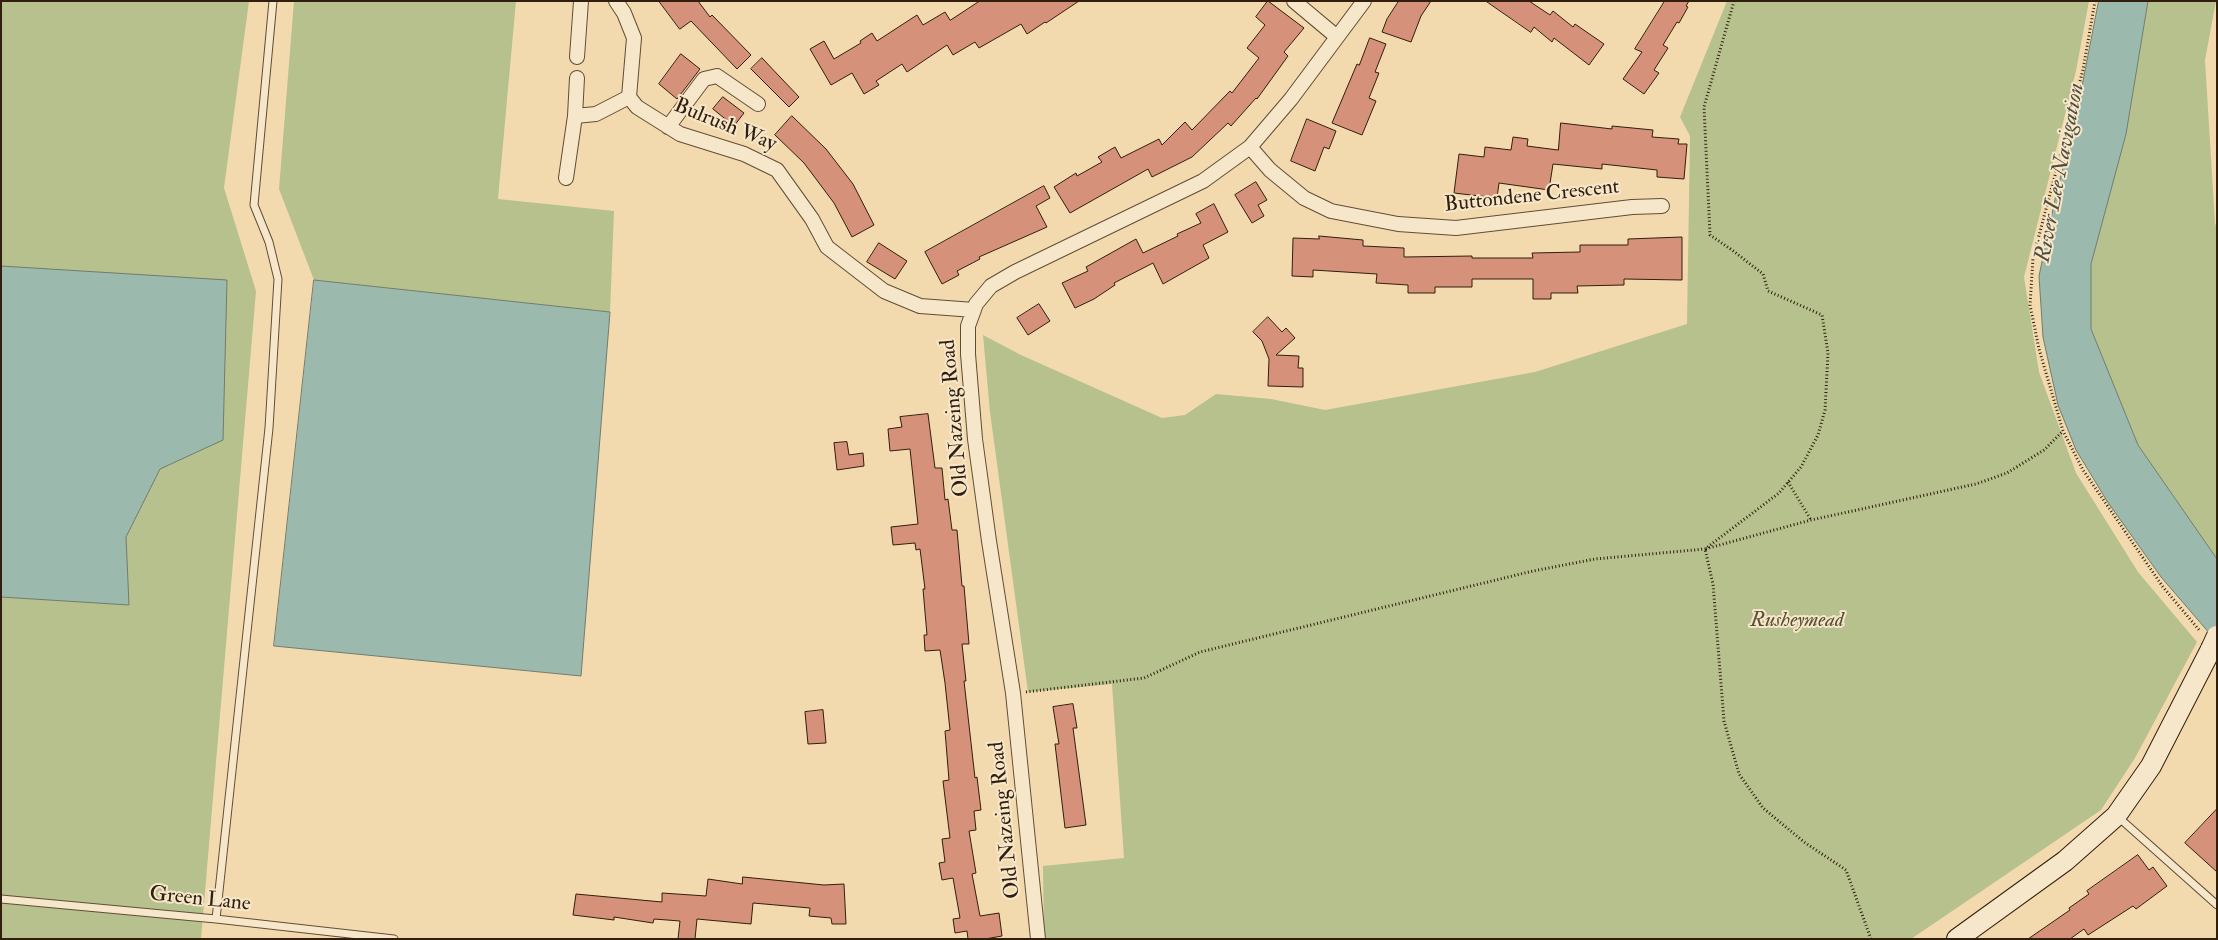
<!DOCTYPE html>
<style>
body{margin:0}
#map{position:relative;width:2218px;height:940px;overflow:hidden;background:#f2daae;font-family:"IM FELL Double Pica",serif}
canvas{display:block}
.frame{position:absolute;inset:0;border:2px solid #311e0e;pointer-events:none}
</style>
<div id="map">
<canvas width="2218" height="940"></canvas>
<div class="frame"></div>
</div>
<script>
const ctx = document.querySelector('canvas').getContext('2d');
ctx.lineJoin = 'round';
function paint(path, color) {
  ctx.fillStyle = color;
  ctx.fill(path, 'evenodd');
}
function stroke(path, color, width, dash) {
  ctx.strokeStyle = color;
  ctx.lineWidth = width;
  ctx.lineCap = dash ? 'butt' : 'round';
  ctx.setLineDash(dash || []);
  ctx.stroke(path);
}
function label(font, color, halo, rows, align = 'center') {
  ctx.font = font + ' "IM FELL Double Pica",serif';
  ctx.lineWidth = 4;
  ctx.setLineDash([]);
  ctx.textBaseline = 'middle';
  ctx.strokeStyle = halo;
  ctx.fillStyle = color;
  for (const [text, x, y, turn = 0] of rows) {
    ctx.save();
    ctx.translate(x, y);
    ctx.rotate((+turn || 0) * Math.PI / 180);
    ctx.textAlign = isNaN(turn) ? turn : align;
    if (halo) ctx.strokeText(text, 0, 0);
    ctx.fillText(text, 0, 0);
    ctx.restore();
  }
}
const green = new Path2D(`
 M1,1H249L224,188L256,291L201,939H1Z
 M294,1H516L498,199L614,211L610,312L314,280L279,189Z
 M1727,1H2089L2076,71L2024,277L2039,372L2076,473L2138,572L2197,642L2135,758L2101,810L1911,939H1044L1043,866L1124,858L1112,684L1028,692L990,412L983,335L1021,355L1162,418L1185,415L1216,394L1271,399L1325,410L1535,372L1687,324L1690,136L1680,117Z
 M2148,1H2216L2205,60L2215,224L2217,226V559L2138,445L2091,329V264L2126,134Z`);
const water = new Path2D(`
 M2099,1H2148L2126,134L2091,264V329L2138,445L2217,559V642L2161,577L2107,501L2076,450L2058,405L2043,337L2039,276L2057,190L2074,127Z
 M1,266L227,280L223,440L160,469L126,537L129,605L1,597Z
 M314,280L610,312L581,676L274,646Z`);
const building = new Path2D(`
 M659,1H698L710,17L712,15L751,55L737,69L691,21L680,29Z
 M980,1H1079L1046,23L1045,22L1027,34L1021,24L979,48L975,42L953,55L947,45L907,72L902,64L876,81L879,85L864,94L852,73L831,85L810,49L824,41L834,59L861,43L860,41L872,33L877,41L917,15L923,25L945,12L950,20Z
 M1268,1L1304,28L1284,52L1288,56L1257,99L1256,98L1231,126L1228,123L1192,157L1152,177L1148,169L1070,213L1054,187L1076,173L1077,176L1102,162L1098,157L1115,147L1121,158L1159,139L1162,145L1185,122L1192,130L1230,91L1232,93L1259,58L1247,48L1265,25L1256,17Z
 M1399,1H1431L1421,16L1411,42L1382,32L1387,19Z
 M1486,1H1529L1550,15L1553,11L1573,27L1575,24L1604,44L1589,65L1554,38L1552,42L1534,27L1531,32Z
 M1665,1H1689L1686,6L1688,7L1679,23L1677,22L1663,45L1668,48L1654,70L1659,73L1644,94L1623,79L1642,52L1635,49Z
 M1370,38L1386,44L1375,72L1379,73L1369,98L1376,101L1362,135L1332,123L1357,64L1359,65Z
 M681,54L700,69L677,99L659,84Z
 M762,58L799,97L789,107L751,69Z
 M723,97L744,113L734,126L713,109Z
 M792,116L826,149L853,184L874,225L852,237L834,203L804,163L775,135Z
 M1307,119L1336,131L1329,149L1324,147L1315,171L1291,161Z
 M1561,123L1612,129V126L1653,130L1652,137L1679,139L1678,144H1687L1684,179L1657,177V170L1602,164V169L1553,164L1549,190L1499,183L1497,198L1454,193L1459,154L1484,157L1485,147L1511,150L1513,137L1528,139L1527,146L1558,150Z
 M1256,182L1267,200L1258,205L1264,216L1252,223L1235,195Z
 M1044,186L1050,198L1036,206L1047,227L979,257L980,259L957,271L959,275L942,284L925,252Z
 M1214,204L1228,232L1203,245L1209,258L1163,284L1153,263L1114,283L1115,285L1094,299L1075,308L1062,283L1088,271L1086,267L1136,239L1143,253L1178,236L1177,234L1201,223L1196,214Z
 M1319,236L1363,240V246L1404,248V257L1472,256V258H1533L1532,253L1580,252V245H1628V239L1682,237V280L1624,279V285L1577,286L1578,293H1551V299H1533V279H1472V287H1435V293H1408V285L1376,283L1377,274L1313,270V277L1292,276L1293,238L1319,239Z
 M879,243L907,261L895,279L867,262Z
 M1039,304L1050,321L1028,335L1017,318Z
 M1268,317L1282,332L1286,328L1295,338L1276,355L1299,356L1298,368H1303V387L1268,386L1269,359L1262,341L1253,332Z
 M928,414L935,468H942L945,500L948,499L952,530H957L962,586H964L969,644H962L966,681H964L975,778L977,777L981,810L974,811L976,830L969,831L976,873L972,874L980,916L999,913L1002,936L985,939H968L967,931L955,933L953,919L960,918L953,878L942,880L939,863L945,862L942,839L950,838L943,781L949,780L945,731L950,730L945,683L940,650L925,651L924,635H927L923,589H925L920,549L916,550L915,543L893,545L891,527L918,524L910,449L890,451L888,429L902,427L900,417Z
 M847,442L849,455L863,453L864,466L837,470L834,443Z
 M1073,704L1077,728H1073L1086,825L1065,828L1055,744H1059L1053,707Z
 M823,710L826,743L808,744L805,712Z
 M2217,809V872L2185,843Z
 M2138,855L2149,870L2153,867L2167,886L2136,909L2133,906L2088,935L2084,929L2070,939H2028L2070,910L2069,908L2089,894L2087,891Z
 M743,877L824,885L844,884L846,924H832L831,918L809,916L810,908L753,903L751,924L697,919L695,939H678L680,921L654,919L653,923L614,917V920L573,915L576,894L662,902V893L706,896L708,879L742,884Z`);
const path = new Path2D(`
 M2095,1L2083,70L2033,258L2030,305L2039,349L2063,431L2083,470L2163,587L2200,631
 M1788,482L1811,520
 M1026,692L1144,678L1200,652L1533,571L1595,559L1705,549L1779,493L1801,467L1818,435L1825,410L1828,353L1822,315L1768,291L1763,274L1732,250L1710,235L1704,107L1734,1
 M1871,939L1846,870L1804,842L1763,808L1739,774L1724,721L1713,584L1705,549L1811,520L1976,484L2007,473L2044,450L2063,431`);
const service = new Path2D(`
 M2117,816L2217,905
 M1,899L216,919L394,939
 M216,919L269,428L278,279L269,242L254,205L273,1`);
const minor = new Path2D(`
 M616,1L624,13L634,38L629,97L637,107L680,134L744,154L777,170L812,219L827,247L884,291L920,306L974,310
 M1294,1L1337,37
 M577,57L581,1
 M575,116L596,114L629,97
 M668,127L704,79L717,76L758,104
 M1250,147L1270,170L1304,198L1331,211L1398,224L1456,228L1632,207L1662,206
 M566,178L575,116L577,78
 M1038,939L1013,693L989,541L975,439L968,354V326L976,304L991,286L1015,272L1203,181L1250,147L1291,99L1364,1`);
const secondary = new Path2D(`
 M1957,939L2065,861L2116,816L2151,766L2211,649`);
const secondaryBridge = new Path2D(`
 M2211,649L2217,636`);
const streetNames = [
 ["Bulrush Way",725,126,22],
 ["Buttondene Crescent",1532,197,-6],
 ["Old Nazeing Road",956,418,-95],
 ["Old Nazeing Road",1006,820,-96],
 ["Green Lane",200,900,6]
];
const parkNames = [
 ["Rusheymead",1797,621]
];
const waterNames = [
 ["River Lee Navigation",2061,173,-79]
];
paint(green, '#b6c18e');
paint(water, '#9bbaad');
stroke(water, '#717c6d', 1);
paint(building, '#d59179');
stroke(building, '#311e0e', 1);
stroke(service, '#614d36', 9);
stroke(minor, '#614d36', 16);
stroke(secondary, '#311e0e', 22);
stroke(path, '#311e0e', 3, [1, 2.5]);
stroke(service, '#f7e7ca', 7);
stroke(minor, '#f7e7ca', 14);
stroke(secondary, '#f7e7ca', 20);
stroke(secondaryBridge, '#311e0e', 22, []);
stroke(secondaryBridge, '#f7e7ca', 20);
label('21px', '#311e0e', '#f7e7ca', streetNames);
label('italic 21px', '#594f34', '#f7e7ca', parkNames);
label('italic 22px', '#514d3e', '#f7e7ca', waterNames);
</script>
